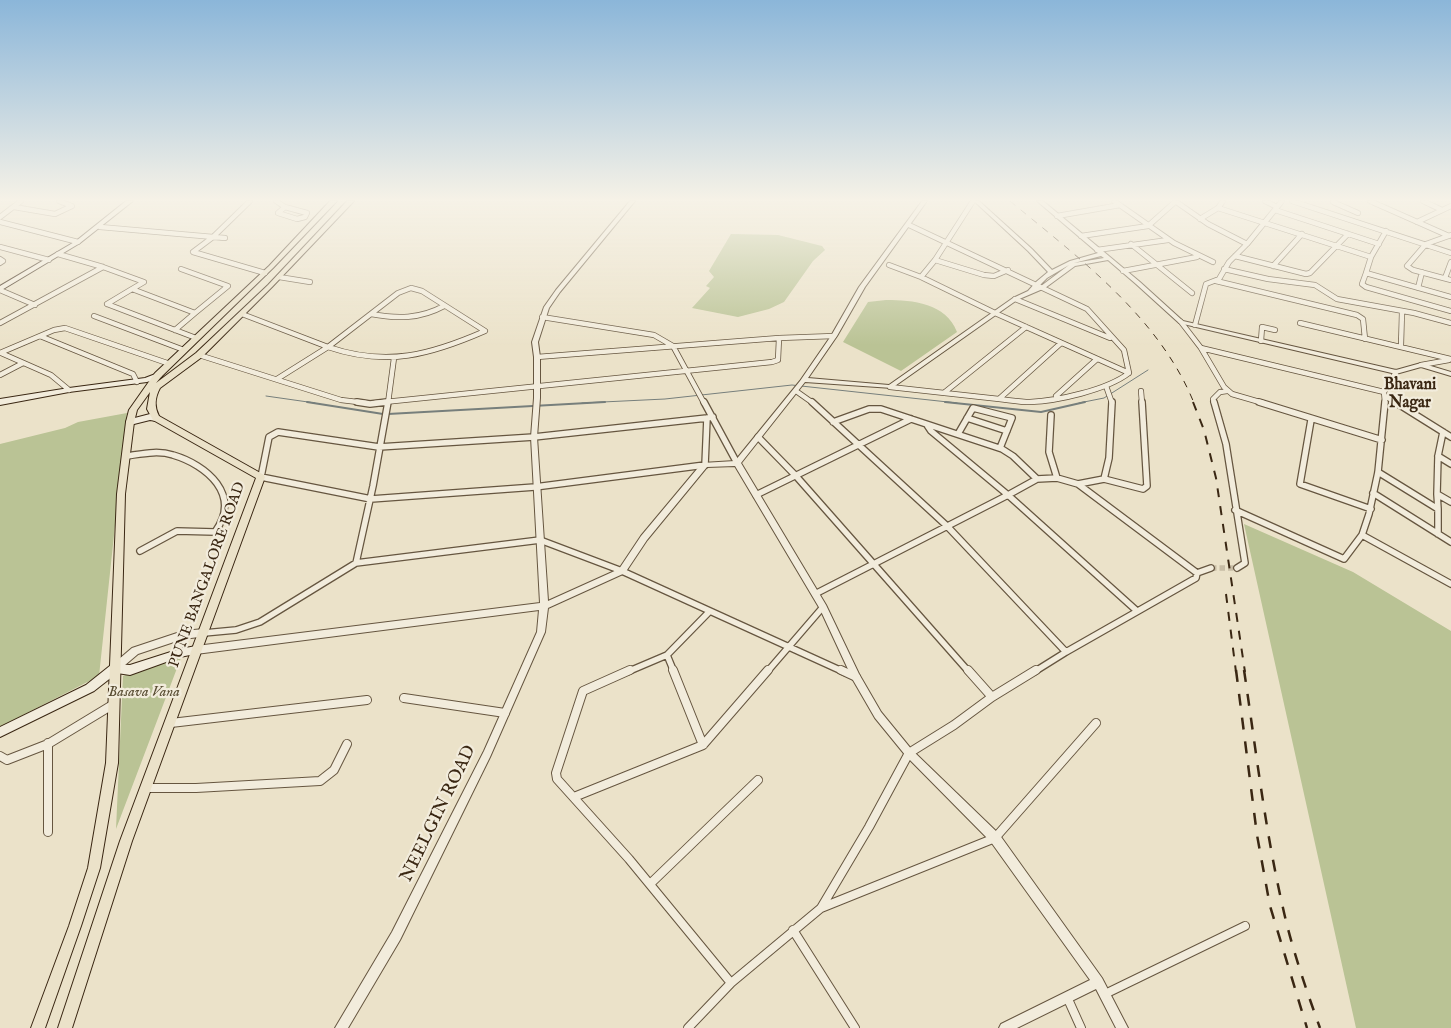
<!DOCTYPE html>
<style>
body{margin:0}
canvas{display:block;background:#ebe2c9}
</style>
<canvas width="1451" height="1028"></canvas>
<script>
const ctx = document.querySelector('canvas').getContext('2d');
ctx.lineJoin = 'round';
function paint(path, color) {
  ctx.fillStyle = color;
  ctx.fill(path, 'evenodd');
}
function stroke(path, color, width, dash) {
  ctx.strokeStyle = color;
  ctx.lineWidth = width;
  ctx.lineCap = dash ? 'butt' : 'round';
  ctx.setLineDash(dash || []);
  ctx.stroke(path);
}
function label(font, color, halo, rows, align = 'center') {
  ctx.font = font + ' "IM FELL English",serif';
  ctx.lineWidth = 4.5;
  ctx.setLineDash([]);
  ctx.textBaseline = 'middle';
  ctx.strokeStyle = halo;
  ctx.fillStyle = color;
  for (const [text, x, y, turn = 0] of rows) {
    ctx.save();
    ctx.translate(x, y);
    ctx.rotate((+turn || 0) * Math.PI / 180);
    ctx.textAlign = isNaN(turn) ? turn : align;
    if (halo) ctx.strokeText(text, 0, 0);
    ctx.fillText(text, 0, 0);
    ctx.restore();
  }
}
const green = new Path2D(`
 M731,234L778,235L822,246L825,250L813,261L784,302L769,309L738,317L692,308L710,288L706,286L714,277L709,271Z
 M886,300C913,300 946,303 957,332L901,371L843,342L868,302Z
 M127,413L99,676L0,727V444L65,428L78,422Z
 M1244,524L1353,572L1451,631V1028H1356Z
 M182,655L116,829L123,676Z`);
const streamFar1 = new Path2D(`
 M266,396L315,403
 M582,403L665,399L792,385L957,403
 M1079,403L1104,398L1148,370`);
const stream = new Path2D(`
 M307,402L383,414
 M945,402L1041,412L1085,402
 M388,414L605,402`);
const minorTunnel = new Path2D(`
 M1211,568H1237`);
const minorFar2 = new Path2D(`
 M250,201L213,237L193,252L265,273
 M276,201L285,207
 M1114,201L1174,243L1213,262
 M1175,201L1208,224L1247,244
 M1265,201L1277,207
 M1292,201L1451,253
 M1370,201L1449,236
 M1423,201L1442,210
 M1333,202L1358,213
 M14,207L55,214L72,206L59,201
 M285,207L307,213L305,217L297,219L278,213Z
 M1218,208L1371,257L1366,273L1451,297
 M1275,210L1379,244
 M1057,216L1120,205
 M0,217L21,201
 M1200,219L1218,208L1223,201
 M0,222L78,242
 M1417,222L1451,206
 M909,225L1087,309L1124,350L1129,373C1107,390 1057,401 1030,402C1020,402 1009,400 999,399
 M100,227L225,238
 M1451,235L1426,244L1407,266L1413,270L1451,280
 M1081,236L1148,226L1176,201
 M1131,244L1192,293
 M0,247L49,260
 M1097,250L1168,240
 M58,254L103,267L144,282L132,289L195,313L175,330
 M1235,256L1306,274L1310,273L1348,234
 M1371,257L1386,231
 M0,259L3,261L0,263
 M935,260L984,275L994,276L1008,270
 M889,265L921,277L995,313L1129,373
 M1273,266L1302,234
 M181,269L228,286L195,313
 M1224,269L1268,279L1315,285L1337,299L1414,313L1451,323
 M1123,271L1197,257
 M1366,273L1362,284L1366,287L1451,311
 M279,277L310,282
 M921,277L935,260L973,201
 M1445,278L1451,262
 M1216,281L1357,315L1363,319L1365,339
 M411,288L422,291L485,331C430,355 387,367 328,347L398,293Z
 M1418,288L1422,272
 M0,290L35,305
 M1015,299L1110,338
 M107,304L196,338
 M107,304L132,289
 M242,314L328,347
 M371,314C397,319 420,319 444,306
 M94,316L184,350
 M542,317L654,335L673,346L704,403
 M1181,322L1201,348L1384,392
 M0,323L103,267
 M1300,323L1451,359
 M1195,325L1206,284L1219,279L1229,262L1247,244L1282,201
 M40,336L133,374L137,382
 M779,338L834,336
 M1261,341L1262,327L1275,330
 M1401,346L1402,311
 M1201,348L1224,387L1232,394L1263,403
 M0,353L54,330L65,328L170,364
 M1,353L51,375L69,390
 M199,355L341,400L366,403
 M1421,365L1449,360
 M0,375L23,363
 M277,379L328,347
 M1106,386L1112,403
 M890,387L999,399L1061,343
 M796,391L813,403
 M1141,391L1142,403
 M945,392L1026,327
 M1056,396L1097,359
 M1385,396L1397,403
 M375,403L772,362L778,360L779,338L537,357
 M388,403L394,358
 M1214,403L1213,399L1220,392L1227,391
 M1385,403L1384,392L1396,372`);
const minorFar1 = new Path2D(`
 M357,402L370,404L387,402
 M704,402L737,463
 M812,402L947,526L1066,652L1034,672
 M1214,402L1226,444L1245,563L1237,568
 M1259,402L1382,440
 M1385,402L1378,472L1369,514L1362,535L1451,584
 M1395,402L1451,437
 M1051,415L1049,452L1057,478L1078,484L1197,573L1196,578L1066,652
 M707,418L705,465L535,487L371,499L261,477L269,437L278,432L379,447L534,437Z
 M707,418L713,417
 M967,418L1007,431
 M1311,420L1300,484L1371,509
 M833,422L869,409H881L1002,449L1013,456L1037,479
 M927,425L931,431L1008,495L1037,479L1057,478
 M1443,432L1438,456L1437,494L1451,502
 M958,434L973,408L1012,418L1000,448
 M758,437L796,476L969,672
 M126,456C141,454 158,450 173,455C207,465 242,495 215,532L177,531L140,551
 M1438,456L1451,464
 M1378,472L1438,509V534
 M1104,479L1109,458L1112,402
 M1078,484L1104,479L1143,489L1147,486L1142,402
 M1373,493L1451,542
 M1437,494L1438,509
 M756,495L911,419
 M1235,510L1344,559L1362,535
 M356,563L373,486L388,402
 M1197,573L1211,568
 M815,594L1008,495L1137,611
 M204,633L236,630L260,622L356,563L540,540L622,571L844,672
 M667,655L674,672
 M627,672L667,655L709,612
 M767,672L823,607`);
const minor = new Path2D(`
 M630,670L583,691L556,773L557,779L629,859L731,983
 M673,670L703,745
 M841,670L856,677
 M968,670L992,697
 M404,698L505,713
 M171,723L367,700
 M48,743V832
 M0,756L7,760L48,744L114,704
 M146,788H196L320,781L334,770L347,744
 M574,797L703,745L768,670
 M650,884L758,780
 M821,908L869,827L909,753L954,725L992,697L1036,670
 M793,930L855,1028
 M1105,994L1245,926
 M1067,997L1081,1028
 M688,1028L731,983L821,908L995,838L1096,723`);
const tertiary = new Path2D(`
 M630,201H635L560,292L549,308L538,342L540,357V398L537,437L548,601L619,569L641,536L702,463L735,461L800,381L831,336L859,287L922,201H927L865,287L837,336L808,378L889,385L1013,298L1028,291L1036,282L1048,272L1028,251L974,201H979L1032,249L1052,270L1070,261L1098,253L1037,201H1043L1140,282L1183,321L1396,370L1421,363L1451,372V376L1421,367L1396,374L1179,323L1136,284L1108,260L1075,266L1045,288L1017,300L892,388L805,382L741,463L826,605L859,674L881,712L912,750L999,834L1102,978L1128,1028H1116L1096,989L1017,1028H999L1001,1024L1090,980L991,842L906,756L875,718L853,680L820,609L735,466L707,467L647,540L625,573L548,608L545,632L490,757L400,940L348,1028H335L392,932L484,751L537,632L539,610L196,654L193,653L192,650L193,647L196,646L540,603L531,437L534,398V357L532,342L544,307L556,290ZM1101,256L1104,258L1074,263ZM1069,265L1041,286L1037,288L1047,278Z
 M204,629L207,630L208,633L207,636L183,639L138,654L118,671L115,672L112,671L111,668L112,665L132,648L183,631Z`);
const secondary = new Path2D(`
 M126,201H133L80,243L0,291V286L76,241Z
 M158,373L162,375L161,377L147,382L69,392L0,405V399L69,388L145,378Z
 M150,414L159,416L160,418L156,421L150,420L130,425L126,422L127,420Z
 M196,646L200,647L201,650L200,653L180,657L130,675L117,673L94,691L0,737V727L86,685L111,665L115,664L130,665L180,649Z`);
const primary = new Path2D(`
 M330,201H337L273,268L161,377L156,383L196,353L268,285L347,201H354L272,287L202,357L160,388C155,397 154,407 159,416L264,475L265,477L132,841L72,1028H58L120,841L256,478L153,420L147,409L150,392L137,410L134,422L125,494L118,763L100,868L81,926L45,1028H31L69,926L88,868L106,763L117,494L126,422L129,410L155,373L269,266Z`);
const railFar2 = new Path2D(`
 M1010,201C1080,259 1159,317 1194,403`);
const railFar1 = new Path2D(`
 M1193,402L1204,430L1216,478L1245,672
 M1226,594L1236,672`);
const rail = new Path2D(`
 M1236,670L1257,835L1270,906L1307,1028
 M1244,670C1256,750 1265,830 1283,908C1292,949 1306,989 1320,1028`);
const streetNames = [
 ["PUNE BANGALORE ROAD",208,575,-70]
];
const parkNames = [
 ["Basava Vana",144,693]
];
const neighbourhoodNames = [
 ["Bhavani",1410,386],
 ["Nagar",1410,404]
];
const nearStreetnames = [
 ["NEELGIN ROAD",439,814,-64]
];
paint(green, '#bac395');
stroke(streamFar1, '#777f7c', 1);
stroke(stream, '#777f7c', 2);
stroke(minorTunnel, '#c8bda5', 5.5, [5.5, 3]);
stroke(minorFar2, '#665640', 6);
stroke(minorFar1, '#665640', 8);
stroke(minor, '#665640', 10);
stroke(tertiary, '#665640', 2);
stroke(secondary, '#3a2713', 2);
stroke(primary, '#3a2713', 2);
stroke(minorFar2, '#f2ecdc', 4.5);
stroke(minorFar1, '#f2ecdc', 5.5);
stroke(minor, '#f2ecdc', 8);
paint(tertiary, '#f2ecdc');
paint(secondary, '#f2ecdc');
paint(primary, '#ebe2c9');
stroke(railFar2, '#3a2713', 1, [7, 7]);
stroke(railFar1, '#3a2713', 2, [9, 9]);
stroke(rail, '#3a2713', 2.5, [12, 12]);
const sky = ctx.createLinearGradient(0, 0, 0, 345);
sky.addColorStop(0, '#8bb6d9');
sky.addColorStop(0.58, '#f6f2e7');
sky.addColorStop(1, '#f6f2e700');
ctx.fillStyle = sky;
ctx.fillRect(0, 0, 1451, 345);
label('15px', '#3a2713', '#f2ecdc', streetNames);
label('italic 15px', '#5a4e34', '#f2ecdc', parkNames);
label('bold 16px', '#3a2713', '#f2ecdc', neighbourhoodNames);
label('18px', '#3a2713', '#f2ecdc', nearStreetnames);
</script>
